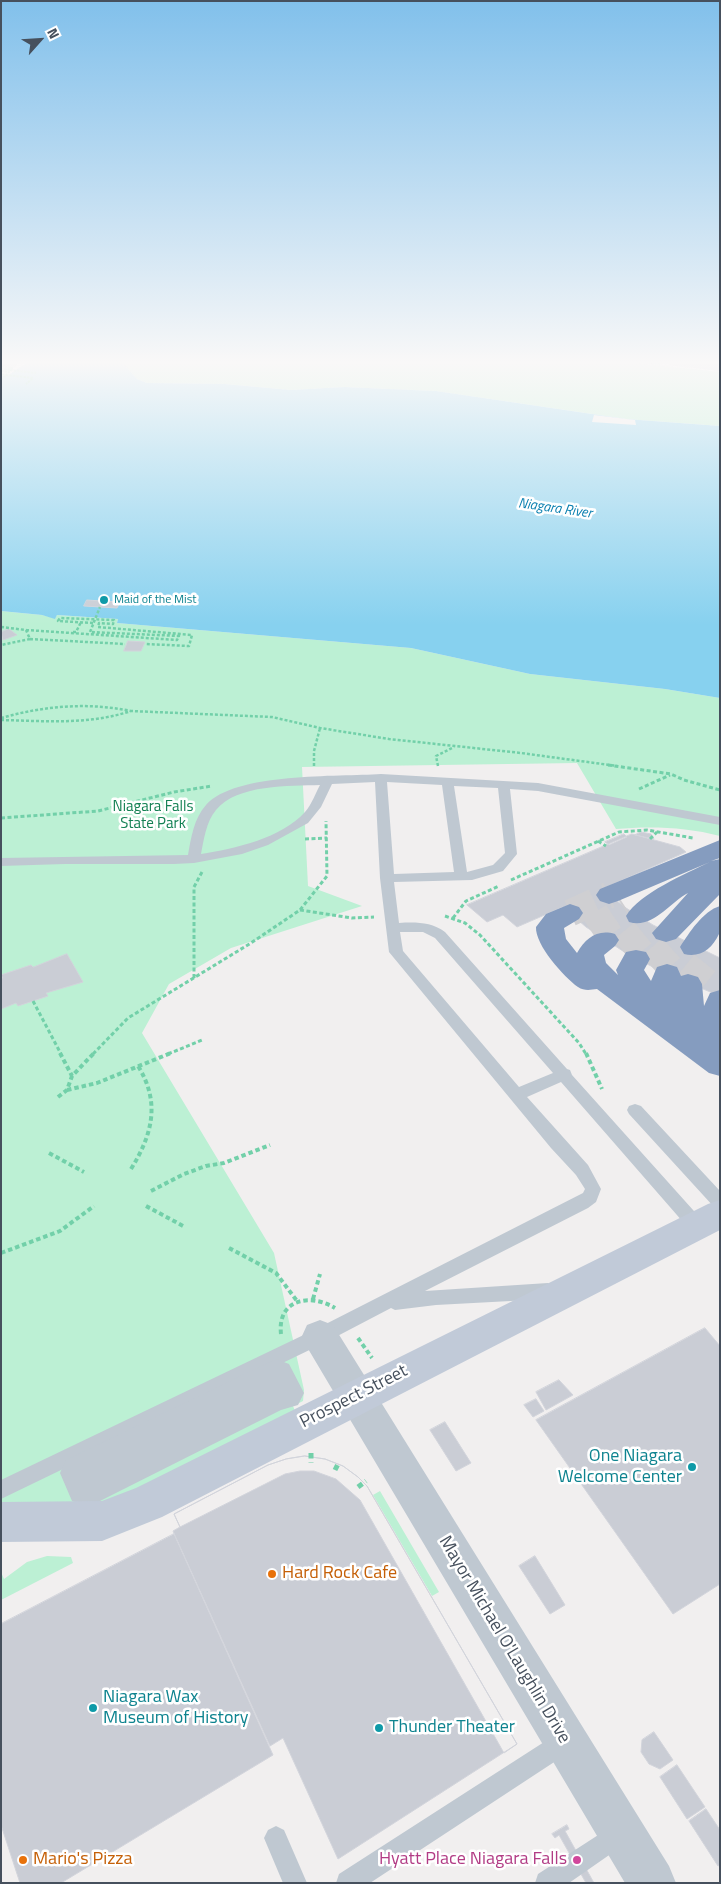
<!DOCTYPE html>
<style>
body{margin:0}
#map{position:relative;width:721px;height:1884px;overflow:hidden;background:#f1efef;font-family:"Titillium Web",sans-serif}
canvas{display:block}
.frame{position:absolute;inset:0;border:2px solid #46505d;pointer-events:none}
.north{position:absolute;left:15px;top:15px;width:50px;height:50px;-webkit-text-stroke:4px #fff;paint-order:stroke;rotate:64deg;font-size:14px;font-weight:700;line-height:20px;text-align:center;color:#46505d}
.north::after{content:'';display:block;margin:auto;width:18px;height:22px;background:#46505d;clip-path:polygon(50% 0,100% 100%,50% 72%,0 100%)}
</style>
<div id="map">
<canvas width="721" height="1884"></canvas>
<div class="frame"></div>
<div class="north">N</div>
</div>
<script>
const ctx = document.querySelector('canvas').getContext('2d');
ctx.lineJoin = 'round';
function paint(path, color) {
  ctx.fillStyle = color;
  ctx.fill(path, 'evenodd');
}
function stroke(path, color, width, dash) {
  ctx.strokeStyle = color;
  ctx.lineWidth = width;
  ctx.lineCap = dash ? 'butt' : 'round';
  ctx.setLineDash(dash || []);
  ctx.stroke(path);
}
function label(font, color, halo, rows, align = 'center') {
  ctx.font = font + ' "Titillium Web",sans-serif';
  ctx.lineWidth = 5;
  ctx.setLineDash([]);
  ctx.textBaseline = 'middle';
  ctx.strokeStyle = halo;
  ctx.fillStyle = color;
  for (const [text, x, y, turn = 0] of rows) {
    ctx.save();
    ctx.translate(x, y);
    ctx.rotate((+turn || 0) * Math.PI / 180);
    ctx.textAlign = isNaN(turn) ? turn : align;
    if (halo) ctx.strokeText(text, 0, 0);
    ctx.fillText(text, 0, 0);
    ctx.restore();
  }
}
const green = new Path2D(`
 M122,362H627L720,372V426L626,419L436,391L344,387L291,390L225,384L147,383L137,379Z
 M1,611L42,615L55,618L57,615L118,619L117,623L411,648L530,674L665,689L720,698V836C686,827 650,826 616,829L577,763L302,767L308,886L362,906L231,948L169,984L142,1033L274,1253L304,1390L303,1401L293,1406L295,1411L127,1494L105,1502H1Z
 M380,1491L439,1592L432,1596L373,1495Z
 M47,1556L71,1557L73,1563L1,1600V1572L4,1579L27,1562Z`);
const water = new Path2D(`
 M28,362H122L137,379L147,383L225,384L291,390L344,387L436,391L626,419L720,426V698L665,689L530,674L411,648L117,623L118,619L57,615L55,619L42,615L1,611V376H7Z`);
const pier = new Path2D(`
 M594,415L635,420L636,425L592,422Z`);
const building = new Path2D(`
 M1,362H8L19,363L10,370L5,369L10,366L1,365Z
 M87,600L102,601L120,602L117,608L84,606Z
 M9,629L17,635L3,640L1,632Z
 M128,641L145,642L141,651H124Z
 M641,832L651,834L654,839L635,835Z
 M624,834L627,837L609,845L605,842Z
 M632,834L680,847L686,852L602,889L626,908L653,925L720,958V996L667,974L629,955L586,927L563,907L517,927L503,915L487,922L467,905Z
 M67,954L83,982L46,993L48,996L18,1006L16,1003L1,1009V978H3L1,975L31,965L33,967Z
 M705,1328L720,1346V1584L673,1614L536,1420Z
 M559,1380L573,1395L546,1410L536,1392Z
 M536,1399L544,1411L533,1417L524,1405Z
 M445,1422L471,1463L456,1471L430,1430Z
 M305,1456L325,1459L343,1466L358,1477L367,1486L517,1744L338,1859L283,1738L270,1746L173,1531L180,1527L174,1514L268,1465L286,1459Z
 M305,1456L325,1459L343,1466L358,1477L367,1486L517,1744L504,1753L360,1500L336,1479L314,1471H300L285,1474L180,1527L174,1514L268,1465L286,1459Z
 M174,1534L273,1755L61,1883H20L1,1825V1624Z
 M535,1556L565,1605L550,1614L519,1566Z
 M654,1732L673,1760L660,1769L649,1764L641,1752L642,1740Z
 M677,1765L705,1807L687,1819L660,1777Z
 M706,1809L720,1830V1865L718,1866L689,1821Z
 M567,1825L569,1829L565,1831L594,1883H586L559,1835L555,1838L552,1834Z`);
const highwayTunnel = new Path2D(`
 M570,913L609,895
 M591,931L626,908
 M622,950L653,925
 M651,966L680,940
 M688,984L711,955`);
const pathFar4 = new Path2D(`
 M641,362L660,364
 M1,366L12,368L10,370L1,369
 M10,370L36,373
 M1,371L9,372L6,375L1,374
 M1,380L6,375L33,378L26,384`);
const pathFar3 = new Path2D(`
 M93,623L58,621L60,618L114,620L113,624L99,623L98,627L192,635L189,646L146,644
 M1,627L26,630L30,639L1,645
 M26,630L177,640L179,636L90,632L100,607
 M73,632H76L81,622
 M30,639L125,644
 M1,718C44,706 87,702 131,711
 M1,720C45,721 89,725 131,711L272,717L320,728L389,739L521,753L617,766
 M314,766V751L320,728
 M438,766L436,756L454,747`);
const pathFar2 = new Path2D(`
 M608,765L671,774L684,780L720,790
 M639,789L670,775
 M1,818L98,811L174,792L212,786
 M305,839L327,838
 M650,839L657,832
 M598,841L606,846
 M511,880L619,832L647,830L693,838
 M300,910L352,918L374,917
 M445,916L465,923L480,935L579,1043L586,1054
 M453,918L466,901L499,886
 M194,978V887L202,872
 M33,1001L61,1054
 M93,1054L128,1018L251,943L300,910L327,876L326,821
 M168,1054L202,1040`);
const pathFar1 = new Path2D(`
 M60,1053L72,1076
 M586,1053L602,1089
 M67,1090L97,1083L171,1053
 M58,1097L67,1090L72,1076L94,1053
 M49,1153L84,1172
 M131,1169C152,1135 161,1103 138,1066
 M151,1191L184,1174L206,1166L224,1163L270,1145
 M146,1206L185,1227
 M229,1248L276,1273L297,1301
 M1,1253L60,1231L94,1206
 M313,1299L320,1274
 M281,1334C277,1299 310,1293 335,1308
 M358,1338L372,1358`);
const path = new Path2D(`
 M311,1453V1463
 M335,1470L338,1464
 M358,1487L366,1481`);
const lane = new Path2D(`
 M381,774L538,783L720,817V825L538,791L510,789L517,854L503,871L472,880L394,882L399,923C416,922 431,922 445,932L567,1069L570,1070L572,1075L702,1220L704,1225L702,1230L696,1232L690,1230L561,1082L527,1097L588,1165L601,1189L596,1202L588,1208L425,1291L548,1283L554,1286L557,1291L554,1296L548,1299L436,1305L395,1310L391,1308L326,1342L1,1499V1480L314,1330L583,1193L585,1189L576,1175L551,1148L389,952L380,878L375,782L332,784L321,807L308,823L268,845L242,854L194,863L174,864H65L1,866V858L188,855C191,838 194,818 206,805C235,772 338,777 381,774ZM387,782L442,785L454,872L394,874ZM320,785C315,794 312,804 305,812C282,838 234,849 201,854C204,839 206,822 216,810C237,784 290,786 320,785ZM454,786L498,788L505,853L493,865L467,872ZM400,932H423L435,938L553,1073L519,1087L403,951Z
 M635,1104L641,1106L720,1191V1209L714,1207L629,1114L627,1110L629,1106Z
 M563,1732L571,1735L574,1743L571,1751L370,1883H336L339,1874L555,1735Z
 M617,1824L625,1828L629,1836L625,1844L569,1883H535L538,1874L609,1828Z
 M276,1826L284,1830L307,1883H283L264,1838L268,1830Z`);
const street = new Path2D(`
 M320,1320L333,1325L669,1866L676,1883H625L307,1347L302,1336L307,1325Z
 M276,1359L289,1364L304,1393L298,1405L281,1410L100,1501L86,1506L72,1501L60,1473L66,1460Z`);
const secondary = new Path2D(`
 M669,362L720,363V371L676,366L671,365Z
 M720,1200V1230L162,1517L102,1541L1,1542V1502L102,1501L136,1488L708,1204Z`);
const highway = new Path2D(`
 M720,840V858L711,861L720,859V894L676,939L666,942L656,939L652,933L688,893C669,903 653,929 629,922L626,916C640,893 685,874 710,862L618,901L609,904L600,901L596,895L600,889Z
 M570,904L579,907L583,913L579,919L564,928L566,939L577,953C586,938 597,929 615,934L619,940L615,946L604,955L606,963L618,975L616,970L626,952L636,950L646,952L650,959L644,970L651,981L657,967L667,964L677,967L681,976L688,974L698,977L702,984L704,1006L710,993L720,990V1076L709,1073L597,989C590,990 584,991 578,987C564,977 535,945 536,927L546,914Z
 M720,906C720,914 721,928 719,934C712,949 700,958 684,954L680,947C689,933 703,911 720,906Z`);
const markers = [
 [104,600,5,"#0f9aa8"],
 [692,1467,5,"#0f9aa8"],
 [272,1574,5,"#e8710a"],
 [93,1708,5,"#0f9aa8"],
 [379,1728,5,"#0f9aa8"],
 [23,1860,5,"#e8710a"],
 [577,1860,5,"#d1479c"]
];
const farCulturenames = [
 ["Maid of the Mist",114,600]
];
const farWaternames = [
 ["Niagara River",555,509,8]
];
const parkNames = [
 ["Niagara Falls",153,807],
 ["State Park",153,824]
];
const nearStreetnames = [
 ["Prospect Street",354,1397,-27],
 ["Mayor Michael O'Laughlin Drive",504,1640,59]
];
const nearCulturenames = [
 ["One Niagara",682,1457,"right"],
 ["Welcome Center",682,1478,"right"],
 ["Niagara Wax",103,1698],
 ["Museum of History",103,1719],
 ["Thunder Theater",389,1728]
];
const nearFoodnames = [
 ["Hard Rock Cafe",282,1574],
 ["Mario's Pizza",33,1860]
];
const nearHotelnames = [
 ["Hyatt Place Niagara Falls",567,1860]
];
paint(green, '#bcf0d4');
paint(water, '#87d1ef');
paint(pier, '#f1efef');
paint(building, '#cacdd5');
stroke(building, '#d2d4db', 1);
stroke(highwayTunnel, '#cfcfd2', 27, [27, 13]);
stroke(pathFar4, '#72d0a9', 2, [2.5, 1]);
stroke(pathFar3, '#72d0a9', 2.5, [3, 2]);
stroke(pathFar2, '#72d0a9', 3, [4, 2.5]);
stroke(pathFar1, '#72d0a9', 4, [4.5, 3]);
stroke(path, '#72d0a9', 5, [5.5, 4]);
paint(lane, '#bfc8d1');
paint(street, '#bfc8d1');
paint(secondary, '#c1cad8');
paint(highway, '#859cbf');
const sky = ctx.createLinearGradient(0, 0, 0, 625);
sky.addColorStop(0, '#81c0eb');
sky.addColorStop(0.58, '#f9f8f8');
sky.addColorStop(1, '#f9f8f800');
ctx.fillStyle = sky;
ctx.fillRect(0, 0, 721, 625);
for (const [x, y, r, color] of markers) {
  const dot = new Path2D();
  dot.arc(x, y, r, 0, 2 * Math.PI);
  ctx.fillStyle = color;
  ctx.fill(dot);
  stroke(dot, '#fff', 2);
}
label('12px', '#0d838f', '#fff', farCulturenames, 'left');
label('italic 14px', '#077eaf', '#fff', farWaternames);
label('15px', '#148154', '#fff', parkNames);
label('18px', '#46505d', '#fff', nearStreetnames);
label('18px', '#0d838f', '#fff', nearCulturenames, 'left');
label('18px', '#c56008', '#fff', nearFoodnames, 'left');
label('18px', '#b23c85', '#fff', nearHotelnames, 'right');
</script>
